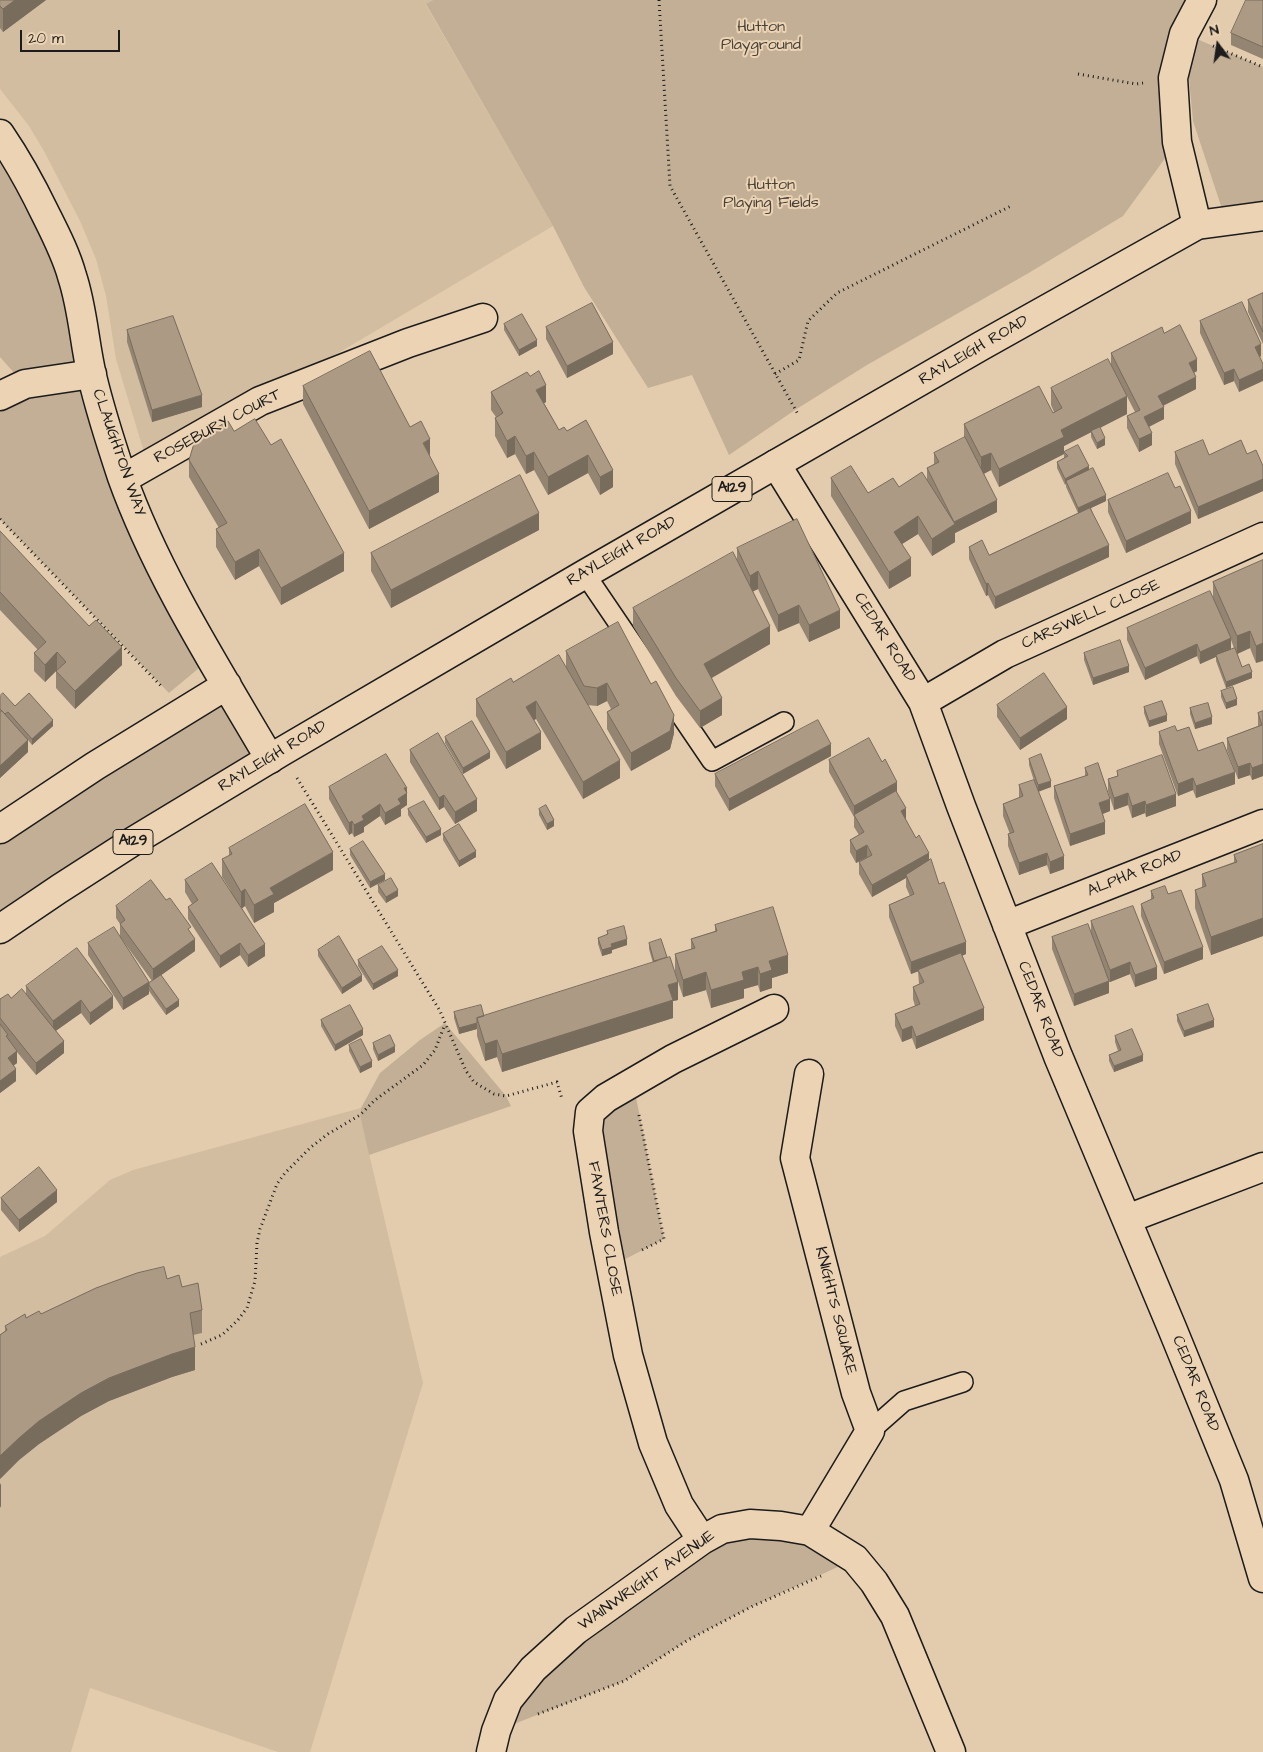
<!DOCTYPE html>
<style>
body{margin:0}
#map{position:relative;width:1263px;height:1752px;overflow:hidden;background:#e3ccad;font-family:"Architects Daughter",sans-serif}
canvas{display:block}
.north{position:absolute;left:1193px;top:20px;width:50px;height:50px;-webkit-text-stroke:4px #ebd3b3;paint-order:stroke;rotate:346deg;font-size:14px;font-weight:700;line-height:20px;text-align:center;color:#1c1c1c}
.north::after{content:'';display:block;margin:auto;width:18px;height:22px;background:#1c1c1c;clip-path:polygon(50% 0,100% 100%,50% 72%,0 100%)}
.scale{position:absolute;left:20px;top:30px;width:100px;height:22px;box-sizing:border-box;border:2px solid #1c1c1c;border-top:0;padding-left:6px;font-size:15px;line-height:18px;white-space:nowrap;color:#1c1c1c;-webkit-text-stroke:4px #ebd3b3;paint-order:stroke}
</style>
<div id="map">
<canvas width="1263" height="1752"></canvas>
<div class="north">N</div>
<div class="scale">20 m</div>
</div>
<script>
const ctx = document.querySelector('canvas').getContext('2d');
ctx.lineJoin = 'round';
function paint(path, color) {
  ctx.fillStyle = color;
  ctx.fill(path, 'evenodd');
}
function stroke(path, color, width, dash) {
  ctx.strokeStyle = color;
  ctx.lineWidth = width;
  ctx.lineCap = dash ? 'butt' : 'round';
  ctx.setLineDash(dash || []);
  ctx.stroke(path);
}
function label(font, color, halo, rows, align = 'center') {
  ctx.font = font + ' "Architects Daughter",sans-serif';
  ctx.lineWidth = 4;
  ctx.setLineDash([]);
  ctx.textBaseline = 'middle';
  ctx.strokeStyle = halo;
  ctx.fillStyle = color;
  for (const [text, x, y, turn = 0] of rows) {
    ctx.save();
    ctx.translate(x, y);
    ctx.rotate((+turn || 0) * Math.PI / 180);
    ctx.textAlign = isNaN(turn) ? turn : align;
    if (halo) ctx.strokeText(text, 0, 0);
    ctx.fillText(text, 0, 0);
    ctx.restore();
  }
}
const built = new Path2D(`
 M0,0H433L426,5L553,226L284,385L147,462L116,359L106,296L96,259L80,221L44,151L29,126L0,89Z
 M361,1108L360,1115L423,1383L310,1752H278L90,1688L71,1752H0V1257L45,1236L110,1180L133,1170Z`);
const green = new Path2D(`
 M433,0H1202L1185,34L1263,67V216L1226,221L1193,121L1185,36L1177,142L1123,216L1027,274L867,365L795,410L729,455L692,375L648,388L584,287L553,226L426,4Z
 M0,134L20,167L92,374L211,658L169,693L0,519V395L24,384L0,357Z
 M227,685L270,759L0,929V829Z
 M445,1023L506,1096L511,1106L369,1155L360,1115L361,1108L380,1073L420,1040Z
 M633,1082L664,1239L610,1267L590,1112Z
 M750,1525L855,1559L753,1606L688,1640L624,1681L496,1731L533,1669Z`);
const path = new Path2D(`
 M659,0L670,186L799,416
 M1213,46L1263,67
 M1078,74L1136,84L1143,83
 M775,374L799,360L808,321L837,293L1011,206
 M0,519L163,688
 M297,778L440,1011L466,1071L474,1082L494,1094L506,1096L557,1082L562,1099
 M639,1115L664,1239L640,1251
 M201,1344L222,1335L238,1320L247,1308L255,1281L257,1243L260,1229L277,1184L285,1173L311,1147L328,1134L360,1115L375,1100L423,1065L435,1050L445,1024
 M538,1714L624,1681L688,1640L753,1606L821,1576`);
const service = new Path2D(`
 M585,574L712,761L784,722
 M870,1431L904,1401L963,1382`);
const minor = new Path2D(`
 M0,134C17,159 32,186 45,213C55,233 66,254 72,276C83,309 84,342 92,376C100,410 111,444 122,477C157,575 218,670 270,759
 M0,396L25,384L92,374
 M776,464L923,702L961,806L1058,1056L1172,1328L1234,1480L1263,1578
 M123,479L260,401L408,343L483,318
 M923,702L1005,654L1263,537
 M0,829L95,766L227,685
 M1007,925L1263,824
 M809,1074L795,1158L856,1393L870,1431L810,1531
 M1127,1219L1263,1167
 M702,1540L679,1505L653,1443L628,1355L604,1232L588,1131L590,1112L606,1098L673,1059L774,1009
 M491,1752L496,1731L508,1700L533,1669L576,1630L702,1540L722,1529L750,1524L781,1526L810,1531L855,1559L874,1582L895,1616L951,1752`);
const tertiary = new Path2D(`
 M1197,225L1177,142L1173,78L1184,34L1202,0`);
const primary = new Path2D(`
 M0,929L59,889L132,842L281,752L585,574L981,346L1197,225L1263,216`);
const wall = new Path2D(`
 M0,0H46L3,32L0,28Z
 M1263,0V59L1231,45V33Z
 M1263,293V344L1248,312V300Z
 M1200,321L1261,356L1260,357L1239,392L1234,381L1224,385L1200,333Z
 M504,324L537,346L519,356L504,330Z
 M546,327L613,354L567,378L546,339Z
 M127,330L202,407L152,422L127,342Z
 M1164,333L1197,371L1194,373L1196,389L1163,406L1164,419L1149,427L1152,445L1139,452L1127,428V416L1135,412L1111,365V353Z
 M303,386L410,427L439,492L369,529L303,404Z
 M1051,388L1127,414L1100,428L1105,445L1097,449L1091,437V432L1064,446V454L999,487L991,470L984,474L997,512L955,533V542L932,556L918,534L902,544L911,576L889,589L831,496V478L868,493L899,487L927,480V468L934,464V453L964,438V424L1053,413L1054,412L1051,405Z
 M491,392L546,402L544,403L559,430L567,431L586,420L613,487L600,495L588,473L548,495L534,470L526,474L515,454L507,458L495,436V418L496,417L491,410Z
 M234,431L344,571L281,605L259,566L235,580L216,547V529L219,528L189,477V460Z
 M1064,452L1089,470L1106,501L1091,508L1109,557L995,609L988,595L986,596L969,559V547L989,555L1078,513L1066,487V484L1065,485L1057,468V462L1064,458Z
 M1175,452L1209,455L1247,454L1263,466V491L1198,519L1175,464Z
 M1175,488L1191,523L1126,553L1108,512V500Z
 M539,530L391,608L371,571V553Z
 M0,531L122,665L75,709L56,688V671L45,682L34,671V653L38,650L0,610Z
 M737,548L840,628L809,642L799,623L778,632L758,589L753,591L770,644L712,678L722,715L700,728L676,696L633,626V608L737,559Z
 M1263,560L1256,663L1250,648L1237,654L1242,667L1252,678L1226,688L1216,661V657L1200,664L1197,656L1145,680L1127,640V628L1213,599V582ZM1231,640L1234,648L1231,650Z
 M566,651L674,733L670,749L631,771L607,729V712L611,709L607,701L597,706L587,705L620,778L583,799L536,719L534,720L541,749L506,769L476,716V699L513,682L566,667Z
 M1084,653L1129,672L1093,685L1084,660Z
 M1221,691L1237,705L1226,709L1221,697Z
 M0,696L15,706L53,726L32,745L28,740V752L0,778Z
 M997,705L1067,719L1020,750L997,717Z
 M1144,707L1167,721L1149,727L1144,713Z
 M1190,708L1212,724L1195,729L1190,714Z
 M1263,711V776L1252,780L1250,775L1238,779L1227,750V738L1258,726V713Z
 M1177,731L1198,751L1235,784L1196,798L1193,790L1178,796L1159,744V732Z
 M445,737L490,758L463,774L445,743Z
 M410,750L477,811L455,824L444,807L439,810L410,762Z
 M831,756L729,811L715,786V774Z
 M1029,759L1051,787L1038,791L1064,869L1050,874L1047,865L1019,875L1008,846V834H1010L1003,816V804L1019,798V785L1035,784L1029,765Z
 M829,760L882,762L897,793L906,821L929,860L939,884L966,954L962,956L984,1020L916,1049L912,1038L902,1042L895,1026V1014L915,1006L913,999V987L919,984L918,971L911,974L889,917V905L910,896L906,887V878L872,897L859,874V862L867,857L856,863L850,852V840L859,835L854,827V817L829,772Z
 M1085,768L1110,811L1103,814L1105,834L1070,846L1054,798V786L1085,776Z
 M1117,771L1176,806L1146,817L1145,813L1132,818L1128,805L1114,810L1108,791V779L1117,776Z
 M329,787L407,788V805L401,809V816L385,825L380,816L364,827V832L354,837L352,833L349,835L329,799Z
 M408,809L441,835L426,843L408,815Z
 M539,809L554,826L547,830L539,815Z
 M443,834L476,857L459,867L443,840Z
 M1263,844V936L1211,955L1195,908V890L1202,888V874L1234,862V855Z
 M229,848L333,870L274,903V912L254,923L245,906L242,908L265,956L248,967L240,955L220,968L188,919V907L192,904L185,892V880L231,891L222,877V859L229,856Z
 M350,849L385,880L370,888L350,855Z
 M378,885L398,896L386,903L378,892Z
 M1151,891L1168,894L1203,959L1164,974L1141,916V904L1151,900Z
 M166,900L191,933L195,951L161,975L179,1006L166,1015L149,991V994L123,1010L88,955V943L120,936V924L116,918V906ZM121,938L152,981L149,983Z
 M1091,921L1157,979L1135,987L1130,974L1110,982H1109V993L1074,1006L1052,949V937L1091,932Z
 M715,925L788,973L772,978V988L760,992L758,985L744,989V998L711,1008L706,990L683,997L675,972V954L691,949V939L715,931Z
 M607,931L627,945L612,950V953L602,956L598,944V938L607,935Z
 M649,943L678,1000L673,1001V1018L502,1072L497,1057L485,1061L477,1036V1029L459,1034L454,1018V1012L484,1016L653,963L649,949Z
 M318,950L362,981L342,994L318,956Z
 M358,960L398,976L373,990L358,966Z
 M26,986L113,1008L90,1025L81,1013L55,1031L64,1053L36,1075L17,1052V1063L14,1065L16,1081L0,1093V999L11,998L26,994Z
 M1177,1015L1214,1027L1184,1037L1177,1021Z
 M321,1020L363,1035L335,1051L321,1026Z
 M1115,1036L1143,1061L1114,1072L1109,1061V1055L1118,1051L1115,1042Z
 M373,1043L395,1052L378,1061L373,1049Z
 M349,1045L372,1067L360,1073L349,1051Z
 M1,1198L57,1202L19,1232L1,1210Z
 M167,1279L182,1287L202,1310V1333L193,1335L195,1370L172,1377L109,1401L81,1416L39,1444L19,1460L0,1479V1335L5,1331V1326L26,1318Z`);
const shadedWall = new Path2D(`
 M15,0H46L3,32V9Z
 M537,340V346L519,356V350Z
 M613,342V354L567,378V366Z
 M1261,344V356L1255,359V347Z
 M1197,359V371L1189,375V363Z
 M1234,369V381L1224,385V373Z
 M1263,369V381L1239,392V380Z
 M1196,377V389L1158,408V396Z
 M546,385V402L536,408V390Z
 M202,395V407L152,422V410Z
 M1127,396V414L1064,446V454L999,487V469L1061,430Z
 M1164,407V419L1144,429V417Z
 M1152,433V445L1139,452V439Z
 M515,436V454L507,458V441Z
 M1105,438V445L1097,449V443Z
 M430,439V456L423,443Z
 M534,452V470L526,474V456Z
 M991,453V470L981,475V457Z
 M588,455V473L548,495V477Z
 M1089,466V472L1066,481L1065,485V479Z
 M613,470V487L600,495V477Z
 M439,474V492L369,529V511Z
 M1263,479V491L1198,519V507Z
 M1106,495V501L1078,514V508Z
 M997,500V512L955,533V542L932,556V539L954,525V522Z
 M1191,511V523L1126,553V541Z
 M539,513V530L391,608V590Z
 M918,516V534L894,549V532Z
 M1109,545V557L995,609V597Z
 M259,549V566L235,580V562Z
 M344,553V571L281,605V588Z
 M911,558V576L889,589V572Z
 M758,571V589L750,593V576Z
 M988,583V595L986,596V584Z
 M799,605V623L778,632V615Z
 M840,610V628L809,642V625Z
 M770,626V644L704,682V664Z
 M1250,631V648L1237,654V636Z
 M1231,638V650L1200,664V652Z
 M1263,643V661L1256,663V646Z
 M1197,644V656L1145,680V668Z
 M122,647V665L75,709V691Z
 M57,652V670L45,682V665Z
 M1129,666V672L1093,685V678Z
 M1252,672V678L1226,688V682Z
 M607,683V701L597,706V688Z
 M722,698V715L700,728V711Z
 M1237,699V705L1226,709V703Z
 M536,701V719L526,724V707Z
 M1067,707V719L1020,750V738Z
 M674,715V733L670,749L631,771V753Z
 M1167,715V721L1149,727V721Z
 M1212,717V724L1195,729V723Z
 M53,720V726L32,745V739Z
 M541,732V749L506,769V752Z
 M28,740V752L0,778V766Z
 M831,744V756L729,811V799Z
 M490,752V758L463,774V768Z
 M620,760V778L583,799V782Z
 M1250,763V775L1238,779V767Z
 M1263,764V776L1252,780V768Z
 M1235,772V784L1196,798V786Z
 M1193,778V790L1178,796V784Z
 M1051,781V787L1038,792V785Z
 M897,782V794L854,815V818V806Z
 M404,788H407V805L401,809V816L385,825V813L398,799Z
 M1128,793V805L1114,810V798Z
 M1176,794V806L1146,817V805Z
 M444,795V807L439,810V798Z
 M477,799V811L455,824V812Z
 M1110,799V811L1099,815V803Z
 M1145,801V813L1132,818V806Z
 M380,804V816L364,827V832L354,837V825L362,816Z
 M906,808V820L901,823V811Z
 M554,820V826L547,830V824Z
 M352,821V833L349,835V823Z
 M1105,822V834L1070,846V834Z
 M441,829V835L426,843V837Z
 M867,845V857L856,863V851Z
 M476,851V857L459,867V861Z
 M333,852V870L274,903V912L254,923V905L270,888Z
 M929,853V865L906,875V878L872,897V885Z
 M1047,853V865L1019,875V863Z
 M1064,856V869L1050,874V862Z
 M385,874V880L370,888V882Z
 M245,889V906L241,909V892Z
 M398,890V896L386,903V897Z
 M1263,918V936L1211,955V937Z
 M195,939V951L153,981V969Z
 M627,939V945L612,950V953L602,956V950L611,944Z
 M966,942V954L911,974V962Z
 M240,943V955L220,968V956Z
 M265,944V956L248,967V955Z
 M1203,947V959L1164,974V962Z
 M788,955V973L772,978V988L760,992V974L769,961Z
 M1130,962V974L1110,982V970Z
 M758,967V985L744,989V998L711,1008V990L742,972Z
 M1157,967V979L1135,987V975Z
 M398,970V976L373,990V984Z
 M706,972V990L683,997V980Z
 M362,975V981L342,994V988Z
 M1109,981V993L1074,1006V994Z
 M149,982V994L123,1010V998Z
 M678,982V1000L673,1001V1018L502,1072V1054L668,985Z
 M113,996V1008L90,1025V1013Z
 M81,1000V1013L53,1033V1021Z
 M179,1000V1006L166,1015V1009Z
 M984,1008V1020L916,1049V1037Z
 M1214,1020V1027L1184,1037V1031Z
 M477,1023V1029L459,1034V1028Z
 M912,1026V1038L902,1042V1030Z
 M363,1029V1035L335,1051V1045Z
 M497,1040V1057L485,1061V1044Z
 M64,1041V1053L36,1075V1063Z
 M395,1046V1052L378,1061V1055Z
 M17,1051V1063L8,1070V1058Z
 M1143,1055V1061L1114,1072V1066Z
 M372,1061V1067L360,1073V1067Z
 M16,1069V1081L0,1093V1081Z
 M57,1190V1202L19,1232V1220Z
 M195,1347V1370L172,1377L109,1401L81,1416L39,1444L19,1460L0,1479V1456L19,1438L39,1421L81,1393L109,1378L172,1354Z
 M1,1483V1506L0,1508V1485Z`);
const building = new Path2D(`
 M0,0H15L3,9L0,6Z
 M1246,0H1263V47L1231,33Z
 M1263,293V332L1248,300Z
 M1242,302L1261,344L1255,347L1263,364V369L1239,380L1234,369L1224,373L1200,321Z
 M592,303L613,342L567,366L546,327Z
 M522,314L537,340L519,350L504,324Z
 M173,316L202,395L152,410L127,330Z
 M1180,325L1197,359L1189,363L1196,377L1158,396L1164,407L1144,417L1152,433L1139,439L1127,416L1140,410L1111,353L1162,327L1164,333Z
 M370,351L410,427L421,421L430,439L423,443L439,474L369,511L303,386Z
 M1108,359L1127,396L1061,430L1064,437L999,469L991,453L981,457L964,424L1039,386L1053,413L1062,408L1051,388Z
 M539,371L546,385L536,390L559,430L564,427L567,431L586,420L613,470L600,477L588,455L548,477L534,452L526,456L515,436L507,441L495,418L503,413L491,392L527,372L530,376Z
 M255,419L271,445L281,439L344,553L281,588L259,549L235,562L216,529L227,523L189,460L195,440L228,421L234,431Z
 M1100,427L1105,438L1097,443L1091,431Z
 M965,437L997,500L954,522L927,468L939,462L934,453Z
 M1203,440L1209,455L1241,440L1247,454L1256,450L1263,466V479L1198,507L1175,452Z
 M1078,445L1089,466L1065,479L1057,462L1068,456L1064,452Z
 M851,466L868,493L893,478L899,487L922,472L955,524L932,539L918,516L894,532L911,558L889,572L831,478Z
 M1093,468L1106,495L1078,508L1066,481Z
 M1168,473L1175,488L1180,486L1191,511L1126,541L1108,500Z
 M520,475L539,513L391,590L371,553Z
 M1090,508L1109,545L995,597L988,583L986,584L969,547L982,540L989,555Z
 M797,519L840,610L809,625L799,605L778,615L758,571L750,576L737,548Z
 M0,531L89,626L96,620L122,647L75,691L56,671L66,662L57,652L45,665L34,653L46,642L0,592Z
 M733,552L770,626L704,664L722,698L700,711L676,678L633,608Z
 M1263,560V643L1256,646L1250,631L1237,636L1213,582Z
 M1210,591L1231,638L1200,652L1197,644L1145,668L1127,628Z
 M618,622L651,684L656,681L674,715L670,731L631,753L607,712L619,705L607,683L597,688L584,686L566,651Z
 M1120,640L1129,666L1093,678L1084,653Z
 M1235,648L1242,667L1249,664L1252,672L1226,682L1216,655Z
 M559,655L620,760L583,782L536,701L526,707L541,732L506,752L476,699L511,678L513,682Z
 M1044,673L1067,707L1020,738L997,705Z
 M1233,687L1237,699L1226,703L1221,691Z
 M3,693L15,706L29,693L53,720L32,739L8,712L5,714L0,709V696Z
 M1162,701L1167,715L1149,721L1144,707Z
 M1208,703L1212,717L1195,723L1190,708Z
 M2,711L28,740L0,766V713Z
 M1263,711V764L1252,768L1250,763L1238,767L1227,738L1262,725L1258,713Z
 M818,720L831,744L729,799L715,774Z
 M472,721L490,752L463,768L445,737Z
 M1175,726L1177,731L1189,727L1198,751L1223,742L1235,772L1196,786L1193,778L1178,784L1159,732Z
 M438,733L477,799L455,812L444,795L439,798L410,750Z
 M869,738L882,762L885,759L897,782L854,806L829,760Z
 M386,754L407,788H404L407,793L398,799L401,804L385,813L380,804L362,816L364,820L354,825L352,821L349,823L329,787Z
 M1041,754L1051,781L1038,785L1029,759Z
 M1162,755L1176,794L1146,805L1145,801L1132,806L1128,793L1114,798L1108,779L1118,776L1117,771Z
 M1098,763L1110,799L1099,803L1105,822L1070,834L1054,786L1088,775L1085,768Z
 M1034,780L1064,856L1050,862L1047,853L1019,863L1008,834L1014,832L1003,804L1023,796L1019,785Z
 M896,791L906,808L901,811L916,838L919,835L929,853L872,885L859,862L872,855L867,845L856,851L850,840L864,832L854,815Z
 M424,801L441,829L426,837L408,809Z
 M305,804L333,852L270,888L274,894L254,905L245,889L241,892L222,859L232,854L229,848Z
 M546,805L554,820L547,824L539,809Z
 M459,824L476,851L459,861L443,834Z
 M363,841L385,874L370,882L350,849Z
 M1263,844V918L1211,937L1195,890L1206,886L1202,874L1237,862L1234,855Z
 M931,859L939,884L944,882L966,942L911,962L889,905L914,894L906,875Z
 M212,863L265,944L248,955L240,943L220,956L188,907L198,900L185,880Z
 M391,878L398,890L386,897L378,885Z
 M151,880L166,900L170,898L191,927L188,929L195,939L153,969L120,924L125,920L116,906Z
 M1165,886L1168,894L1181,890L1203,947L1164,962L1141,904L1154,898L1151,891Z
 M1133,906L1157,967L1135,975L1130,962L1110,970L1091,921Z
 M773,907L788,955L769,961L772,970L760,974L758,967L742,972L744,980L711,990L706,972L683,980L675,954L695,948L691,939L717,931L715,925Z
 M1088,924L1109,981L1074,994L1052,937Z
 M624,926L627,939L611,944L612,947L602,950L598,938L608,934L607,931Z
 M114,927L149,982L123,998L88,943Z
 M339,936L362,975L342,988L318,950Z
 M661,939L667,957L654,961L649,943Z
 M382,946L398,970L373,984L358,960Z
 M77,948L113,996L90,1013L81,1000L53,1021L26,986Z
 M961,953L984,1008L916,1037L912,1026L902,1030L895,1014L920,1004L913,987L924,982L918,970Z
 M670,957L678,982L668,985L673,1000L502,1054L497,1040L485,1044L477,1018Z
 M161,975L179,1000L166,1009L149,985V983Z
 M22,989L64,1041L36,1063L0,1018V999L8,994L11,998Z
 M1208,1004L1214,1020L1184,1031L1177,1015Z
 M350,1005L363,1029L335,1045L321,1020Z
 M481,1005L484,1016L477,1018V1023L459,1028L454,1012Z
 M0,1024L8,1035L6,1036L17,1051L8,1058L16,1069L0,1081Z
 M1132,1029L1143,1055L1114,1066L1109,1055L1121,1050L1115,1036Z
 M390,1035L395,1046L378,1055L373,1043Z
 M361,1039L372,1061L360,1067L349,1045Z
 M39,1167L57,1190L19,1220L1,1198Z
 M164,1267L167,1279L179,1275L182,1287L198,1283L202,1310L190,1313L195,1347L172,1354L109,1378L81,1393L39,1421L19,1438L0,1456V1335L7,1330L5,1326L25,1314L26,1318L39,1311L41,1314L96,1288L137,1273Z`);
const shields = [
 [732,489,40],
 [133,842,40]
];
const shieldNames = [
 ["A129",732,489],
 ["A129",133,842]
];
const parkNames = [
 ["Hutton",761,28],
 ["Playground",761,46],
 ["Hutton",771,186],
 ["Playing Fields",771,204]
];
const streetNames = [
 ["RAYLEIGH ROAD",974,351,-30],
 ["ROSEBURY COURT",218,427,-28],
 ["CLAUGHTON WAY",118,453,71],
 ["RAYLEIGH ROAD",622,552,-30],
 ["CARSWELL CLOSE",1091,615,-24],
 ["CEDAR ROAD",884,638,58],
 ["RAYLEIGH ROAD",273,757,-31],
 ["ALPHA ROAD",1135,874,-22],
 ["CEDAR ROAD",1040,1010,69],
 ["FAWTERS CLOSE",604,1229,80],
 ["KNIGHTS SQUARE",835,1311,76],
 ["CEDAR ROAD",1195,1384,68],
 ["WAINWRIGHT AVENUE",647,1581,-35]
];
paint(built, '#d2bda1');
paint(green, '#c2af95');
stroke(service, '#1c1c1c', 22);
stroke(minor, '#1c1c1c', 31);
stroke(tertiary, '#1c1c1c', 31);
stroke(primary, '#1c1c1c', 31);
stroke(path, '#1c1c1c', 3, [1, 4]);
stroke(service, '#ebd3b3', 19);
stroke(minor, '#ebd3b3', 28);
stroke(tertiary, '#ebd3b3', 28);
stroke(primary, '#ebd3b3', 28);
paint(wall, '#948472');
paint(shadedWall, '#786c5d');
paint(building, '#ac9a85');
stroke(building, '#786c5d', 1);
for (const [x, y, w] of shields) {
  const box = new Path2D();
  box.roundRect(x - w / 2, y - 12.5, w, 25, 4);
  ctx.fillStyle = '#ebd3b3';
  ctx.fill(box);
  stroke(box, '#1c1c1c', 1);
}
label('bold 15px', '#1c1c1c', null, shieldNames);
label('16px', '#46413a', '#ebd3b3', parkNames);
label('16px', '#1c1c1c', '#ebd3b3', streetNames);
</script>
